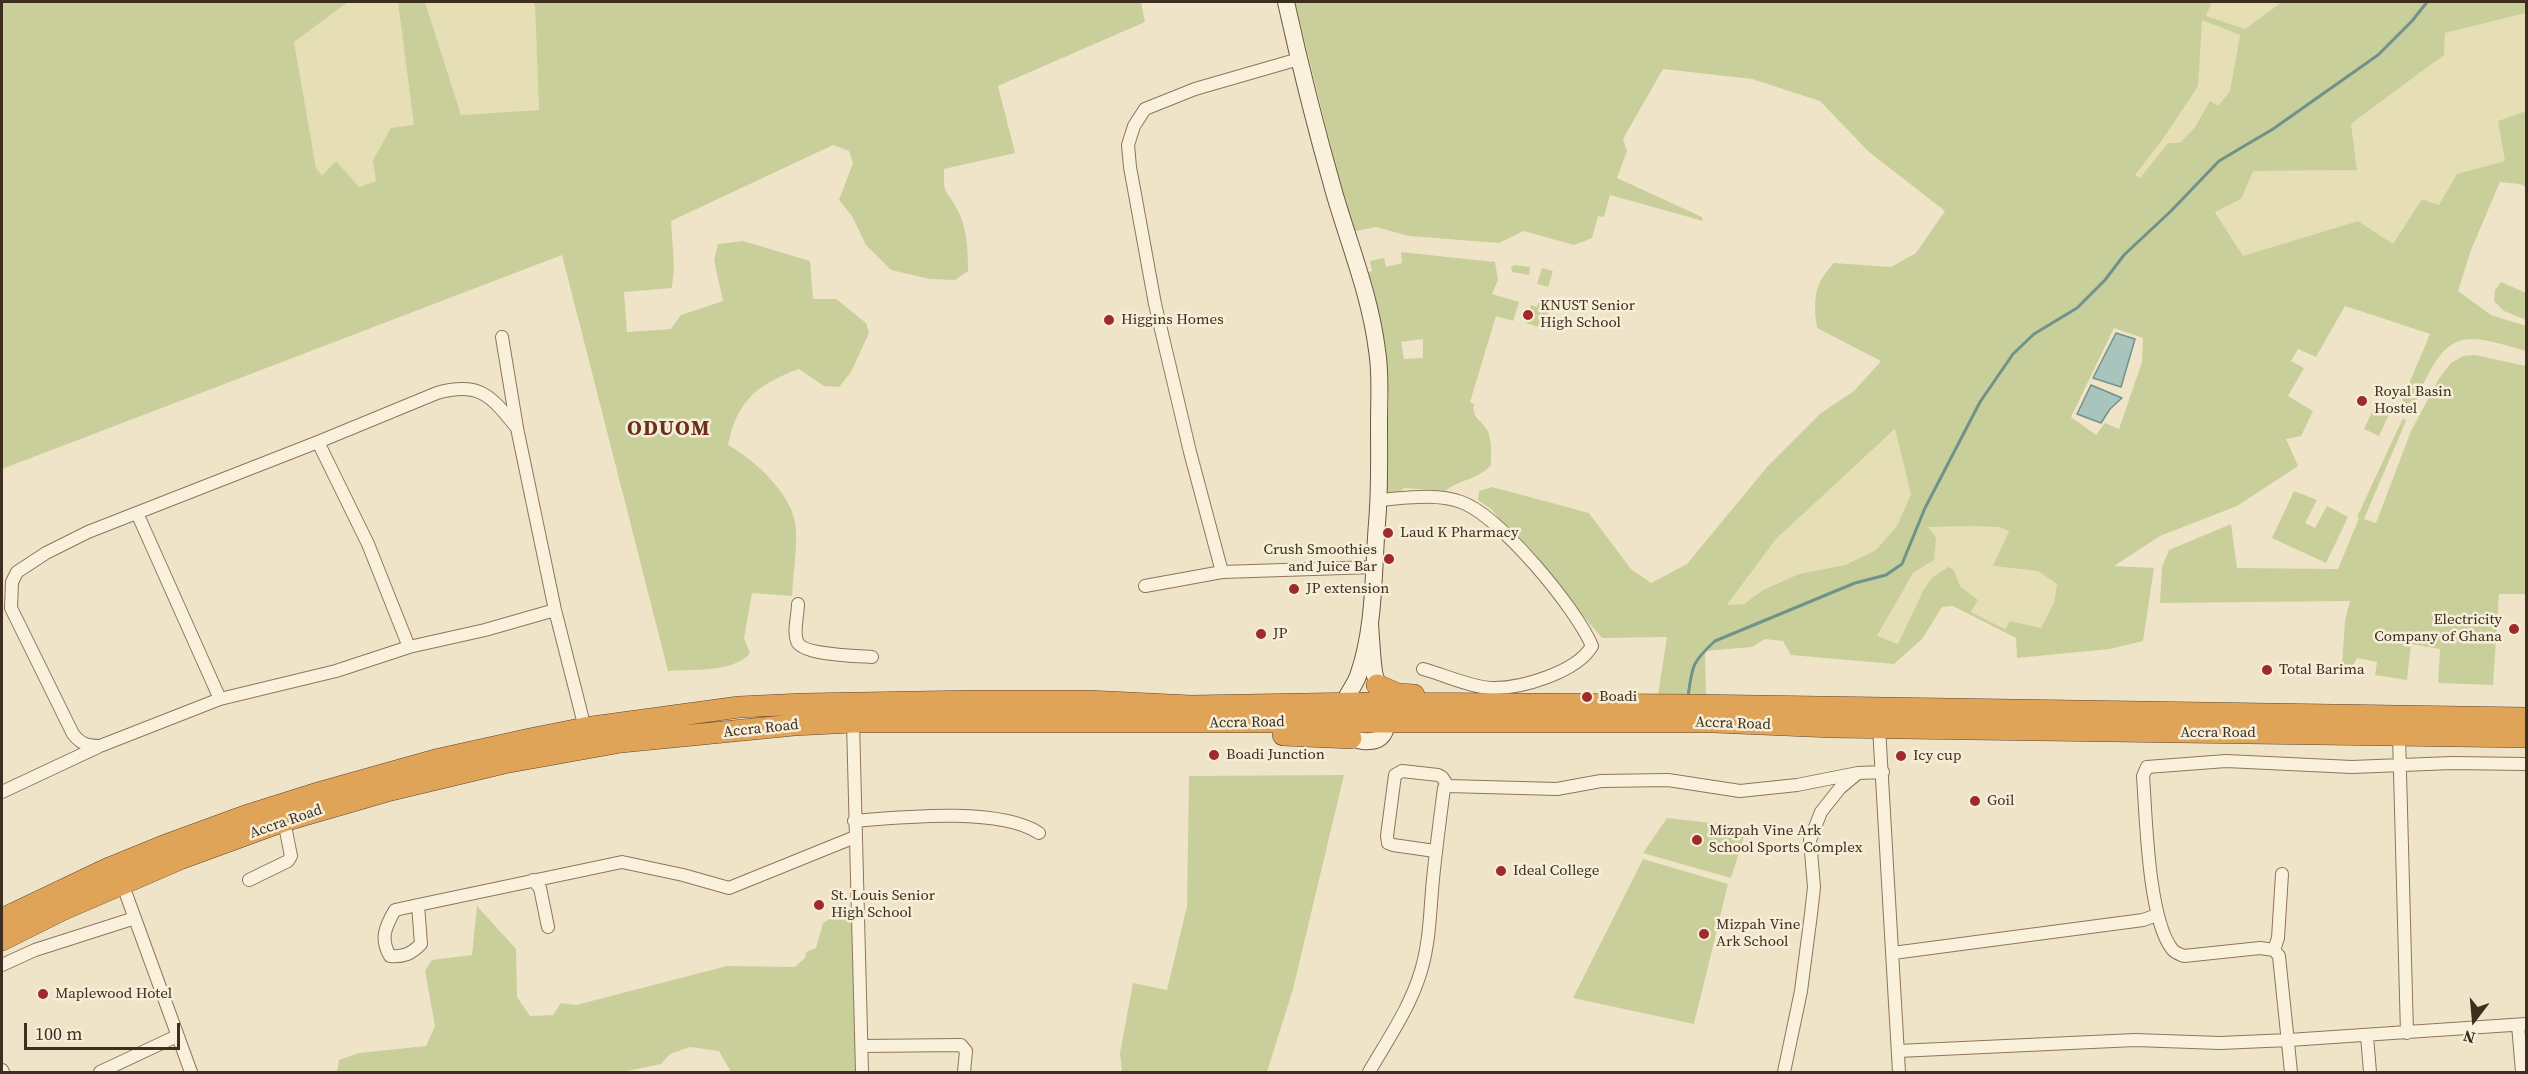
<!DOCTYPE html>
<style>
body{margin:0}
#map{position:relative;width:2528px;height:1074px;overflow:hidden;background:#f0e4c8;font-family:"Source Serif 4",serif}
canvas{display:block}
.frame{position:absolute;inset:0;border:3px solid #3d2e20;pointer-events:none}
.north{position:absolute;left:2444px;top:990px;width:60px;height:60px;-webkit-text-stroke:4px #f7eed8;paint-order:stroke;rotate:196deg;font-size:16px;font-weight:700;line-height:24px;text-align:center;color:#3d2e20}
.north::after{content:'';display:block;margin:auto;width:21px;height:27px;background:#3d2e20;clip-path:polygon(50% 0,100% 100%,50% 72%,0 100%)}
.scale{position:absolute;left:24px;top:1023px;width:156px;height:27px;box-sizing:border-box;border:3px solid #3d2e20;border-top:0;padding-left:8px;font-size:18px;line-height:21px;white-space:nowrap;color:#3d2e20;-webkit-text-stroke:4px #f7eed8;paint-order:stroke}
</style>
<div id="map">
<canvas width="2528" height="1074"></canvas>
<div class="frame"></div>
<div class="north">N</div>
<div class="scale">100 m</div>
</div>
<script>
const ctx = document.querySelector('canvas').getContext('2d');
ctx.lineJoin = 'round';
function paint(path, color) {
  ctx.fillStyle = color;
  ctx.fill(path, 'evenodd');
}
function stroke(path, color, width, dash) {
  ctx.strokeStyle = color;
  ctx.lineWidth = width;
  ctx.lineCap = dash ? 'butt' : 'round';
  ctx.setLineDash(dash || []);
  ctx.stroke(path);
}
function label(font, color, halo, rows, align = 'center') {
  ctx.font = font + ' "Source Serif 4",serif';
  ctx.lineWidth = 5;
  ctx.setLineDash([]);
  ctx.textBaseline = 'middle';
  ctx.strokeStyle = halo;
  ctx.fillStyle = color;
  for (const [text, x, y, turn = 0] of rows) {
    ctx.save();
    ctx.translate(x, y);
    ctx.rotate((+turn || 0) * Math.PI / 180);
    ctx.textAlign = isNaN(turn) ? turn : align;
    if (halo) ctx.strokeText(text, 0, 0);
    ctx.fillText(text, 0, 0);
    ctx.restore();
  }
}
const farmland = new Path2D(`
 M348,2H398L415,125L376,181L359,187L321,177L316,168L294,42Z
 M425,2H533L535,6L539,110L461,115Z
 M2212,2H2282L2245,29L2206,16Z
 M2526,13V111L2498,121L2506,161L2457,174L2439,205L2422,199L2393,244L2358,221L2243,256L2215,211L2241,199L2252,171L2357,170L2351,125L2444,55L2445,33Z
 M2202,20L2240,35L2230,91L2218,106L2210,101L2195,127L2180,143H2168L2140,178L2135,175L2162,140L2201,35Z
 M1896,429L1911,494L1897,526L1876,550L1845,565L1799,574L1763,590L1744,604L1727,606L1776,539Z
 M1972,526L1999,527L2009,531L1994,566L2038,571L2057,583L2054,603L2041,628L2010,621L2006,629L1971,612L1977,600L1960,586L1956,579L1932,578L1924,589L1898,644L1877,636L1913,573L1934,560L1927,527Z`);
const green = new Path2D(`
 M2,2H348L294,42L316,168L322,176L336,161L359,187L376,181L373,160L391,128L414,125L398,2H425L461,115L539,110L535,6L533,2H1141L1145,22L998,86L1015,153L944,169C943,196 946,188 957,209C967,227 968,250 968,271L955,280L930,279L891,270L866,245L852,216L839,200L853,163L849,151L833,145L671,221L674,267L672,288L624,292L627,332L671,329L681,315L723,301L714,260L718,244L743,241L810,261L813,299H836L866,323L869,333L851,372L839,387L824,386L799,369C758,384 737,400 728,445C755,460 795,496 796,530C797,552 793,574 792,596L752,593L744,638L750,653C733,673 693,669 668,671L562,255L2,469Z
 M1295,2H2212L2206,16L2245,29L2282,2H2526V13L2445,33L2444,55L2351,124L2357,170L2253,171L2241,199L2215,212L2243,256L2358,221L2393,244L2422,199L2439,205L2457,174L2505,161L2498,121L2526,111V187L2520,184L2500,182L2471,250L2458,291L2491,315L2526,326V351C2468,335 2450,325 2421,389C2418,396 2416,404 2409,407L2402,400L2430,334L2345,306L2316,357L2298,349L2291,361L2304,368L2288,396L2313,411L2301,436L2286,439L2298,466L2237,506L2160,536L2114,566L2154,568L2143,641L2110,649L2017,658L2016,638L1953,606L1942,607L1922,639L1894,664L1791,655L1783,641L1765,639L1752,647L1705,651L1706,698L1658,695L1667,637L1602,638L1492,510L1478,500L1479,491L1492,487L1589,513L1631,569L1651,583L1687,564L1767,467L1821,413L1854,391L1881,361L1817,328C1813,299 1814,284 1834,263L1891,267L1916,253L1945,211L1869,152L1820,101L1752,79L1663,69L1623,139L1627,151L1617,178L1702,217L1703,221L1610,195L1604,217L1598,216L1592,238L1574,245L1524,231L1499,243L1409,236L1376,227L1352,232ZM2202,20L2240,35L2230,91L2218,106L2210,101L2195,127L2180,143H2168L2140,178L2135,175L2162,140L2198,86ZM2114,328L2143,338L2142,362L2119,429L2105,423L2096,435L2071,417ZM1895,429L1911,494L1897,526L1876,550L1845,565L1799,574L1763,590L1744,604L1727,605L1776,539ZM1972,526L1999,527L2009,531L1993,566L2038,571L2057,584L2054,603L2041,628L2010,621L2005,629L1971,612L1978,600L1960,586L1953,569L1948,567L1932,578L1924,589L1898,644L1877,636L1913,573L1934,560L1936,538L1928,527Z
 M1401,252L1495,262L1498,280L1492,294L1519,302L1513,321L1496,316L1470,402L1474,404C1471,419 1483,420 1488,432C1492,442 1491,454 1491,465C1476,481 1462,478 1445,491L1404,488L1395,496L1384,495L1389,399L1382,336L1365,273L1372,271L1370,261L1384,258L1386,267L1402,263ZM1423,339V358L1404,359L1401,342Z
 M1515,265L1530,267L1529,275L1512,272L1511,267Z
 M1542,268L1553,271L1548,287L1537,284Z
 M2501,282L2526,293V320L2504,311L2494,301L2495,290Z
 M1540,297L1545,299L1543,308L1549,311L1542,328L1526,323L1531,305L1537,307Z
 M2475,355L2526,366V594H2499L2493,685L2438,683L2440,649L2411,644L2407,680L2375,675L2377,662L2357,658L2353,665L2342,666L2345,621L2350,601L2160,603L2162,567L2169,550L2231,524L2237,568L2338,569L2359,518L2357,517L2403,418L2406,421L2364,519L2376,523L2411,431L2440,377L2451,363L2463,356Z
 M2376,403L2391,410L2379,436L2364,429Z
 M2294,491L2317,500L2305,523L2315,528L2327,506L2348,517L2326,563L2272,538Z
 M1344,775L1293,989L1267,1072H1122L1120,1053L1133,983L1167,990L1187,906L1189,776Z
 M1667,818L1747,827L1731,878L1643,853Z
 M1643,859L1728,884L1694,1024L1573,998Z
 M477,906L516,949L517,997L530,1016L553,1015L561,1003L576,1005L727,966L795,967L805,958L806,952L816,948L823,923L838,914L852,912L860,1072H731L719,1051L690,1047L670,1054L661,1064L622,1072H337L339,1060L359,1053L426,1046L435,1026L425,971L432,960L472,955Z`);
const water = new Path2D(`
 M2116,333L2135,339L2121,387L2093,378Z
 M2091,385L2122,398L2110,409L2101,423L2077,414Z`);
const stream = new Path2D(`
 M1688,697C1692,666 1692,662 1715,641L1855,583L1886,575L1902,564L1925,508L1980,402L2013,354L2034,334L2077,308L2105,280L2124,255L2171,211L2219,161L2273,129L2378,55L2412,21L2427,2`);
const street = new Path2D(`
 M502,337L517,428L555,610L585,728
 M517,428C491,396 480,381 437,393L318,442L88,532L46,553L17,572L12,582L11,608L73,734C81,744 87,746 100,746L220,699L336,671L409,647L485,630L555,610
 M318,442L368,544L409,647
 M1379,500C1406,498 1436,493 1461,502C1499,515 1576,608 1592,646C1577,672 1521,689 1491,688C1470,687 1445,675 1423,669
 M137,513L220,699
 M1222,572L1190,452L1155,304L1130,167L1128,145L1134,126L1145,109L1195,89L1299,59
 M1145,586L1222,572L1374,567
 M798,604C798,615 793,631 797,641C801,655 858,656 872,657
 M853,722L862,1072
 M1879,727L1899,1072
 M2399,735L2407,1033
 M1448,786L1557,789L1601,781L1668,780L1740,791L1797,785L1858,773
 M2,792L98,747
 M854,821C902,817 999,807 1039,833
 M1435,851L1393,845L1388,843L1387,836L1395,775L1402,771L1438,775L1442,777L1448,786
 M249,880L288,861L291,856L284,821
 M533,880L540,888L548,927
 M122,883L191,1072
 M418,905L421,944C411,954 404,957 390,956C380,939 385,927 395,910L418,905L622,862L683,875L729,888L855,837
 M2274,950L2278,938L2282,874
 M1893,953L2143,920L2157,915
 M2,965L35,950L135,918
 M2518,1025L2522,1072
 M2367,1036L2370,1072
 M862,1046L961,1045L966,1051L964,1072
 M1898,1051L2135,1040L2220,1043L2289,1040L2526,1024
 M2,1070L3,1072
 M100,1072L177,1036
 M1369,1072C1388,1039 1410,1008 1421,971C1430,941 1430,910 1433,879C1436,849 1440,819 1444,788L1448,786
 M1784,1072L1801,991L1811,914L1814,887L1810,840L1821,812L1840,788L1858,773L1883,772
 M2291,1072L2279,956L2274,950L2260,948L2184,956C2179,954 2175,953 2172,949C2148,918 2146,816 2143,776L2147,767L2226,761L2352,767L2452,763L2526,764`);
const secondary = new Path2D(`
 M1286,2C1300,65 1316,129 1334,192C1349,244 1370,295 1377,350C1381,374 1379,398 1379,422C1379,456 1380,489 1377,523C1373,573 1375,628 1358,676C1352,692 1338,703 1340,722C1342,732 1352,740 1363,741C1405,745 1378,691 1374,672C1372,656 1371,639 1370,623`);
const highway = new Path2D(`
 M1377,685L1398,694L1414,695
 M1283,735L1351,738
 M2,919L107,869L171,843L245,816L321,792L435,760L530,739L585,728L739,707L803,704L974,701H1088L1191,706L1360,703L1693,705L2526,718
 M2,940L62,910L180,859L284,821L391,790L504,763L621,742L794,725L853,722H1714L1832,727L2526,737`);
const markers = [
 [1528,315,6,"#9e2a2b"],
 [1109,320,6,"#9e2a2b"],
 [2362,401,6,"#9e2a2b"],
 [1388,533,6,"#9e2a2b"],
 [1389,559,6,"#9e2a2b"],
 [1294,589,6,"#9e2a2b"],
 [2514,629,6,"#9e2a2b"],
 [1261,634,6,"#9e2a2b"],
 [2267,670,6,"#9e2a2b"],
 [1587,697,6,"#9e2a2b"],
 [1214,755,6,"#9e2a2b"],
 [1901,756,6,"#9e2a2b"],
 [1975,801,6,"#9e2a2b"],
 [1697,840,6,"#9e2a2b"],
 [1501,871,6,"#9e2a2b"],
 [819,905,6,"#9e2a2b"],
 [1704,934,6,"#9e2a2b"],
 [43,994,6,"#9e2a2b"]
];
const poiNames = [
 ["KNUST Senior",1540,306],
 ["High School",1540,323],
 ["Higgins Homes",1121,320],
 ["Royal Basin",2374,392],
 ["Hostel",2374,409],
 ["Laud K Pharmacy",1400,533],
 ["Crush Smoothies",1377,550,"right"],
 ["and Juice Bar",1377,567,"right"],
 ["JP extension",1306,589],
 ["Electricity",2502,620,"right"],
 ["Company of Ghana",2502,637,"right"],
 ["JP",1273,634],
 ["Total Barima",2279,670],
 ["Boadi",1599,697],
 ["Boadi Junction",1226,755],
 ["Icy cup",1913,756],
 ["Goil",1987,801],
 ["Mizpah Vine Ark",1709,831],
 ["School Sports Complex",1709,848],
 ["Ideal College",1513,871],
 ["St. Louis Senior",831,896],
 ["High School",831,913],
 ["Mizpah Vine",1716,925],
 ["Ark School",1716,942],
 ["Maplewood Hotel",55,994]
];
const streetNames = [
 ["Accra Road",1247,723,-1],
 ["Accra Road",1733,724,2],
 ["Accra Road",761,729,-6],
 ["Accra Road",2218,733],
 ["Accra Road",286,822,-19]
];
const districtNames = [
 ["ODUOM",669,430]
];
paint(farmland, '#e6deb5');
paint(green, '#c9cf9b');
paint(water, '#a9c4bc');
stroke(water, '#6f938a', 1.5);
stroke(stream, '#6f938a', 3);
stroke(street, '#8d765c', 14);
stroke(secondary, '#6f573f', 18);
stroke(highway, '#5b4430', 22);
stroke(street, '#faf1dc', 12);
stroke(secondary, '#faf1dc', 16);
stroke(highway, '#e0a458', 21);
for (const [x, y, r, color] of markers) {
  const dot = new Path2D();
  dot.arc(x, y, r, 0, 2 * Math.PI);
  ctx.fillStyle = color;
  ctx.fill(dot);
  stroke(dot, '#f7eed8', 2);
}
label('15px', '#3d2e20', '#f7eed8', poiNames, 'left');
label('15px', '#3d2e20', '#f7eed8', streetNames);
ctx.letterSpacing = '1.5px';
label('bold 21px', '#6b2e1e', '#f7eed8', districtNames);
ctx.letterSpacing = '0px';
</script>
